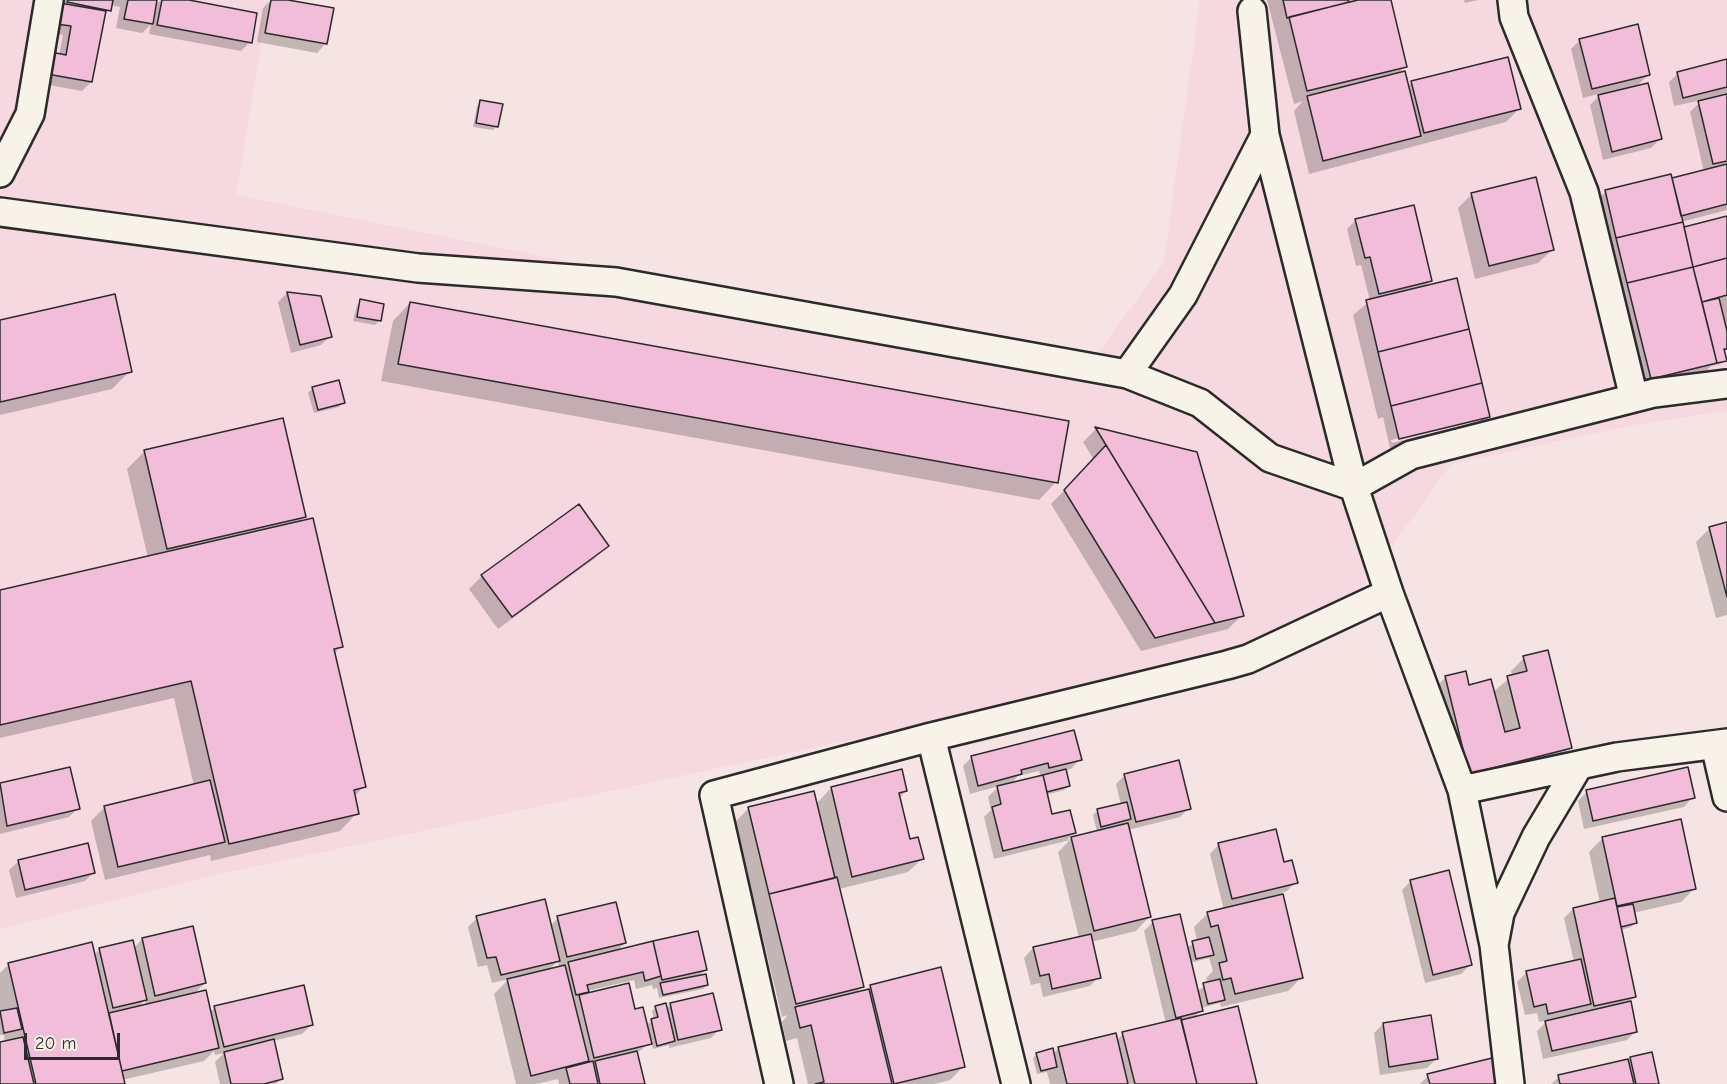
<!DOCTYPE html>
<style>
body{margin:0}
#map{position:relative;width:1727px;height:1084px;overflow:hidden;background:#f6e3e3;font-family:"Comic Neue",sans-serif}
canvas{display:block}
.scale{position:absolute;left:24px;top:1033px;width:96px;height:27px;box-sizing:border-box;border:3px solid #2b2b2b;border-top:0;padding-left:8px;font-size:18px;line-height:21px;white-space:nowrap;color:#2b2b2b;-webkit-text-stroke:4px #f7f3e8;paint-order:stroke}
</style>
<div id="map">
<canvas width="1727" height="1084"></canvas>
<div class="scale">20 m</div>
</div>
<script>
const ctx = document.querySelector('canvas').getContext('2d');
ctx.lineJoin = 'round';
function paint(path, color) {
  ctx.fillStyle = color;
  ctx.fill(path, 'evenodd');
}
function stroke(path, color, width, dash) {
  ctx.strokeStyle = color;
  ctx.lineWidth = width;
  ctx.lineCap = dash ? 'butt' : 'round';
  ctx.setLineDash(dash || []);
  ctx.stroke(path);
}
const built = new Path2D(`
 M0,0H268L236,195L1089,366L1164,262L1200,0H1727V411L1633,425L1451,464L1361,589L1241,657L210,876L0,929Z`);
const shadow = new Path2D(`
 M61,0H156L155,5L161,0H180L250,42L241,51L149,34L151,24L142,33L116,28L120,7L111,5L104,16L91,82L82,91L38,83L59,56L63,35L48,32Z
 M271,0H280L326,43L317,53L257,42L263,8Z
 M1267,0H1391L1405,66L1397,75L1407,87L1412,82L1520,108L1506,122L1309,174L1294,111L1303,101L1294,104Z
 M1464,0H1478L1465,3Z
 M1580,40L1648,75L1636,87L1660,139L1651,148L1603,160L1590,105L1602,93L1583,98L1571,49Z
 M1727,61V210L1681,222L1683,228L1727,217V349L1723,352L1725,360L1721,364L1711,366L1701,376L1637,392L1597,201L1606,191L1704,172L1690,112L1702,100L1674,106L1669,82L1678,73Z
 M481,102L497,126L493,130L473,127L477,106Z
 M1472,194L1552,250L1538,263L1475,279L1458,208Z
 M1356,220L1431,280L1423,288L1489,417L1479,426L1390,448L1383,417L1378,419L1353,315L1370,301L1361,265L1356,266L1347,229ZM1480,418V421L1392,443L1391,440Z
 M287,293L320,297L330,336L321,345L291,353L278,302Z
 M361,301L379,321L375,325L353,321L357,305Z
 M410,303L1056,482L1039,500L381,381L393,321Z
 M0,322L130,371L112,389L0,415Z
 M313,388L343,402L339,407L314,413L308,393Z
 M1096,429L1196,453L1242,615L1228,629L1141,651L1051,504L1094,460L1083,442Z
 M145,451L304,517L298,523L341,646L334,654L364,786L354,797L357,813L340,831L211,861L210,855L105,880L91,821L105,807L194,786L174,698L0,738V592L148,558L127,469Z
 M1727,524V615L1716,618L1696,542L1710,528Z
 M607,546L594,559L498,629L469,589L482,576Z
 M1524,658L1570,747L1557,761L1456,786L1432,691L1445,678L1465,673L1468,687L1493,692L1512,676L1511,671Z
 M972,757L1080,759L1071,769L1065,770L1069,786L1064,790L1046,795L1051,816L1074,832L1067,840L1097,832L1093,815L1098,810L1121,805L1116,784L1125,775L1189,808L1180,817L1128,830L1149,917L1136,931L1091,942L1099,977L1090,986L1043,997L1040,983L1031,985L1024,958L1033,948L1079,938L1058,852L1070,840L994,859L984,817L991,810L988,797L999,786L970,794L963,766ZM1039,771L1041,777L1010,785L1018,776Z
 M69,769L78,808L69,817L0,834V785Z
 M831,788L906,791L899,798L909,841L922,859L908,872L839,889L862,987L855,994L866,991L871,986L963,1067L950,1080L935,1084H808L797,1038L786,1041L782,1022L788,1015L782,1017L735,822L749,808L816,804Z
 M1587,792L1693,797L1684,807L1584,829L1578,801Z
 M1603,838L1695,888L1681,902L1633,913L1636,923L1631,927L1620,930L1635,996L1629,1002L1636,1031L1627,1040L1543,1059L1537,1031L1548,1020L1539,1022L1537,1013L1525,1015L1517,982L1527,972L1574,962L1564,918L1573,909L1600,903L1589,852Z
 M1219,844L1282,864L1296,882L1287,891L1281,893L1302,977L1288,991L1221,1007L1220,1003L1201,1008L1195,1018L1255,1084H1050L1047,1072L1037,1074L1033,1058L1037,1054H1053L1059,1048L1116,1041L1123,1034L1166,1024L1144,931L1153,922L1187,948L1197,941L1194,927L1208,913L1224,910L1210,854ZM1209,958L1213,971L1206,978L1208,984L1197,991L1190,963Z
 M19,861L94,872L85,881L16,898L9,870Z
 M1411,881L1470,965L1461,974L1425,983L1402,890Z
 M477,918L550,926L558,918L625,943L616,952L697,932L706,969L698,977L707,985L703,989L659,998L657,988L653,989L652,985L636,989L634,980L587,991L582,996L633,1011L646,1025L654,1020L652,1011L656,1007L666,1009L670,1005L720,1029L711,1038L669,1048V1045L653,1049L651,1042L636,1054L643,1084H559L558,1079L536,1084H516L494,994L509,979L492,983L487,965L478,967L468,927ZM558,961L559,968L548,971Z
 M192,928L205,983L194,994L209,1013L215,1008L311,1025L302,1034L273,1041L281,1079L276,1084H220L215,1062L224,1053L215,1055L214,1051L204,1061L122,1080L123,1084H0V1044L5,1043L4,1035H0V973L9,964L93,956L99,950L134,948L142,939ZM145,1000L146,1006L137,1008Z
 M1383,1024L1436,1059L1427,1068L1380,1075L1374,1033Z
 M1631,1058L1657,1084H1551L1559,1077Z
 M1428,1076L1497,1084H1420Z`);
const building = new Path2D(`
 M68,0H113L111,11L67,2Z
 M128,0H157L153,24L124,19Z
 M162,0H189L257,13L252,43L157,25Z
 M271,0H288L334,8L327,44L265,33Z
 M1283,0H1348L1349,2L1287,18Z
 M1358,0H1391L1407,67L1307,91L1289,17Z
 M60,3L106,11L92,82L47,74L51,52L66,55L71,26L56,24Z
 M1638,24L1650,75L1592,89L1579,39Z
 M1508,57L1521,109L1424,133L1411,81Z
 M1727,59V87L1683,98L1677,72Z
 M1405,71L1421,136L1323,161L1307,96Z
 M1648,83L1662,139L1612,152L1598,95Z
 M1727,94V161L1713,164L1698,101Z
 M480,100L503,104L498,127L476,123Z
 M1727,164V204L1681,216L1672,178Z
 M1671,174L1683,222L1616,238L1605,190Z
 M1536,177L1554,250L1489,266L1471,193Z
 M1414,205L1432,281L1379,294L1370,257L1365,258L1355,219Z
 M1727,216V258L1693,267L1684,227Z
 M1683,222L1693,267L1627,283L1616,238Z
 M1727,258V295L1702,302L1693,267Z
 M1693,267L1717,363L1651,379L1627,283Z
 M1457,278L1469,329L1378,352L1366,300Z
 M287,292L321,296L332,337L300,345Z
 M115,294L132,372L0,402V320Z
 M1719,298L1727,331V349H1724L1727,361L1717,363L1702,302Z
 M360,299L384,304L381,321L357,317Z
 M410,302L1069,421L1058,483L398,364Z
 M1469,329L1482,383L1391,406L1378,352Z
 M339,380L345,403L318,410L312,387Z
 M1482,383L1490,417L1399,439L1391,406Z
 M283,418L306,517L167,549L144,450Z
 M1095,427L1197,452L1244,616L1215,623Z
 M1106,445L1215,623L1155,638L1064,490Z
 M579,504L609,546L512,617L481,575Z
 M313,518L343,647L334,649L366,787L354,790L359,814L229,844L191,681L0,725V590Z
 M1727,522V597L1709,527Z
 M1548,650L1572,748L1469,774L1445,676L1466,671L1469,685L1491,679L1505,732L1520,728L1507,676L1527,671L1523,656Z
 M1074,730L1082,760L1049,768L1048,763L1021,770L1022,774L978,786L971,756Z
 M1179,760L1191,809L1136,822L1124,774Z
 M70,767L80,809L7,826L0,783Z
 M1688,767L1695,798L1593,821L1586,790Z
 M902,769L907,791L899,793L910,839L918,837L924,859L852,877L831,787Z
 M1066,769L1070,786L1047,792L1043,775Z
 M1043,775L1052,814L1070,810L1076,833L1003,851L992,807L1001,804L997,786Z
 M210,780L225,842L118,867L104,806Z
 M814,791L835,878L769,894L748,807Z
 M1127,802L1131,819L1101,827L1097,809Z
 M1681,819L1696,889L1617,906L1602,837Z
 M1128,823L1151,917L1094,931L1071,837Z
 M1276,829L1284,862L1292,860L1298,883L1232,899L1218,843Z
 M88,843L95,873L25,890L18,860Z
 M1449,870L1472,965L1433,975L1410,880Z
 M837,877L864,987L796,1004L769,894Z
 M1283,894L1303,978L1235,994L1231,978L1223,980L1219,963L1227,961L1218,925L1211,927L1207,912Z
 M1615,898L1636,997L1594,1006L1573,908Z
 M545,899L560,961L501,975L496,957L487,958L476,916Z
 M616,902L626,943L567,957L557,916Z
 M1633,904L1637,923L1621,927L1617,907Z
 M1180,914L1203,1011L1176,1018L1152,920Z
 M193,926L206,983L155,996L142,938Z
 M698,931L707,970L662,980L653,941Z
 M1091,934L1101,978L1052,989L1049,974L1040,976L1033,947Z
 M1209,937L1214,955L1196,959L1192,941Z
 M133,940L147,1000L113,1008L99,948Z
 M653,941L661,976L645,981L643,972L587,985L589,992L576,995L568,962Z
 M92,942L125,1084H36L8,963Z
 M1581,959L1591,1004L1548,1014L1546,1004L1534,1007L1526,971Z
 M565,965L589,1061L531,1076L507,979Z
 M941,967L965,1067L894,1084L870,985Z
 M706,974L708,985L663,995L660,983Z
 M1220,979L1225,1000L1208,1004L1203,983Z
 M629,983L635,1009L643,1007L652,1044L594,1058L579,995Z
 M304,985L313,1025L224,1047L214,1006Z
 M869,989L892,1084H815L824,1082L811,1025L800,1028L795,1007Z
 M206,990L219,1048L122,1071L109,1013Z
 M713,993L722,1030L678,1040L670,1003Z
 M1631,1001L1637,1032L1552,1051L1545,1021Z
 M666,1003L675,1041L657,1046L651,1019L658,1017L655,1006Z
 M1238,1006L1257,1084H1197L1181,1020Z
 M17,1008L22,1029L4,1033L0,1011Z
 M1431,1015L1438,1059L1389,1067L1383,1023Z
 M1181,1018L1197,1084H1135L1122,1032Z
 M1116,1033L1128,1084H1067L1058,1047Z
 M23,1037L34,1084H0V1042Z
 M274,1039L283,1079L264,1084H231L224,1052Z
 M1053,1048L1057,1067L1041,1071L1036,1053Z
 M637,1051L645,1084H600L595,1061Z
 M1652,1052L1659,1084H1636L1630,1057Z
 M1492,1058L1499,1084H1430L1427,1074Z
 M1628,1059L1634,1084H1560L1558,1075Z
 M593,1061L598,1084H570L566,1068Z`);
const minor = new Path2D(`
 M1512,0L1514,17L1584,192L1634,398
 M1252,11L1265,135L1354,487L1389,593L1462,790L1494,945
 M0,173L30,114L49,0
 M0,212L418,268L616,282L1127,374L1200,403L1270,458L1354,487L1411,455L1654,393L1727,384
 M1127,374L1183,295L1265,135
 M931,737L1016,1084
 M1715,745L1727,797
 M1462,790L1617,757L1727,743
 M779,1084L714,795L931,737L1227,665L1248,659L1389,593
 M1510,1084L1494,945L1500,913L1536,837L1579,765`);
paint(built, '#f5d8e0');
paint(shadow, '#0003');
paint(building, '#f2bdd8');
stroke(building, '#2b2b2b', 1.5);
stroke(minor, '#2b2b2b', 32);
stroke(minor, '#f7f3e8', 27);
</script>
